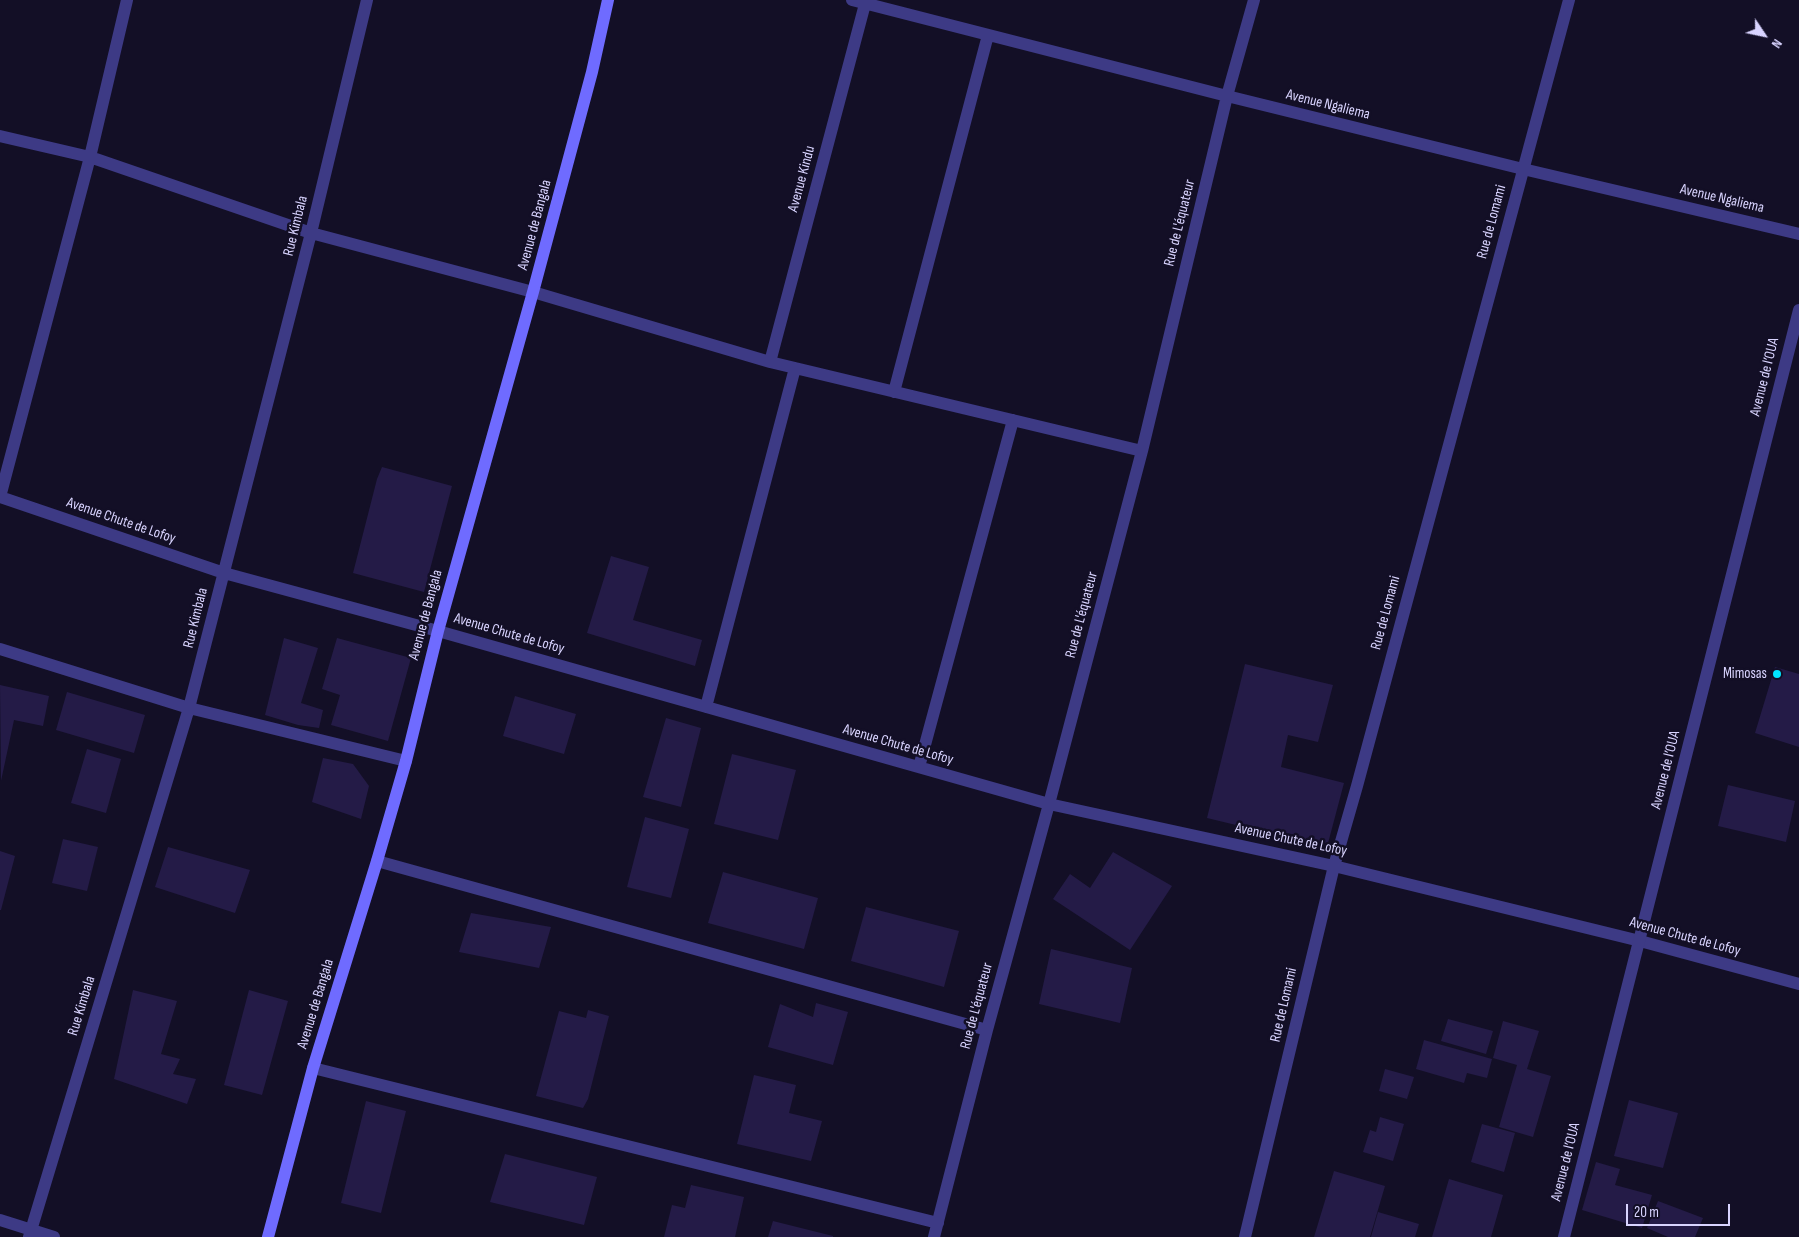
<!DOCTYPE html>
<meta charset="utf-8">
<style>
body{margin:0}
#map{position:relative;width:1799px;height:1237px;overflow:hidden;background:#130f26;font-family:"Sofia Sans Condensed",sans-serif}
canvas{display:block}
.north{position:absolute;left:1739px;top:10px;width:50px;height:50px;-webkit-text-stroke:4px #130f26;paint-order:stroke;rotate:124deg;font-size:14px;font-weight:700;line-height:20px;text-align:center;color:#d9d4ff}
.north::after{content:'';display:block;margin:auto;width:18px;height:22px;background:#d9d4ff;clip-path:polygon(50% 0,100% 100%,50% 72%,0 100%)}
.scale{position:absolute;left:1626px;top:1204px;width:104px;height:22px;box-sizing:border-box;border:2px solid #d9d4ff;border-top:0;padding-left:6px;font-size:15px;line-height:18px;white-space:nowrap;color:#d9d4ff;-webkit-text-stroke:4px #130f26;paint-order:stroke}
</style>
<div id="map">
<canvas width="1799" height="1237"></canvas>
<div class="north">N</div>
<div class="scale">20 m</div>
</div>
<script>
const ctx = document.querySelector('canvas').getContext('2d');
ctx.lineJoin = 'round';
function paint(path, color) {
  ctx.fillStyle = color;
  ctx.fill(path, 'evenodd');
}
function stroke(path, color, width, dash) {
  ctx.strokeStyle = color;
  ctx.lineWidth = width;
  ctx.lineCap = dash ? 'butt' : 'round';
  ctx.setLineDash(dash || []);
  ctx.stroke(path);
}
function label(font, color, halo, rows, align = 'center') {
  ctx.font = font + ' "Sofia Sans Condensed",sans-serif';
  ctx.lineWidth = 5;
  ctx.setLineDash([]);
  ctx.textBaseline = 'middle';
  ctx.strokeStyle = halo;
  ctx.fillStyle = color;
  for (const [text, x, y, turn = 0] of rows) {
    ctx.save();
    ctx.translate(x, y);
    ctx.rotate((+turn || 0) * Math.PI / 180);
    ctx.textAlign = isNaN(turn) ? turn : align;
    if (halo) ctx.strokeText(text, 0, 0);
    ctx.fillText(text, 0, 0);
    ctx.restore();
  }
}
const building = new Path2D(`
 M382,467L452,486L424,592L353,573L377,479Z
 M611,556L649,567L633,620L702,640L695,666L587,633Z
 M284,638L318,648L301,703L323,710L319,728L298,725L265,715Z
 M337,638L411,658L388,741L331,725L340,695L322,689Z
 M1245,664L1333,685L1318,742L1288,735L1281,767L1344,783L1327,847L1207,818Z
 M1775,667L1799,674V747L1755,733Z
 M0,685L49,696L43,726L14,720L1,781Z
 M67,692L145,715L134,753L56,730Z
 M515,696L576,714L564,754L503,736Z
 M666,718L701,728L681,807L643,797Z
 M87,749L121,759L106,813L71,803Z
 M732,754L796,770L778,840L714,824Z
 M323,758L353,764L369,786L361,819L312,802Z
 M1728,785L1795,801L1786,842L1718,826Z
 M645,817L689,829L671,898L627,887Z
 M63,839L98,847L87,891L52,883Z
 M168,847L250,870L235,913L155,887Z
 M0,851L15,856L1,910H0Z
 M1113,852L1172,886L1130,950L1053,899L1070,874L1090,888Z
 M723,872L818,898L804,949L708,923Z
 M866,907L959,931L944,987L851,961Z
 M471,913L551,927L539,968L459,952Z
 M1051,949L1132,968L1120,1023L1039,1004Z
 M133,990L177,1001L161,1054L180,1059L173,1074L196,1079L187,1104L114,1079Z
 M249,990L288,1001L262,1095L224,1085Z
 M816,1003L848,1012L833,1065L768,1047L780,1004L813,1017Z
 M588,1010L609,1016L588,1099L583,1108L536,1096L559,1011L586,1018Z
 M1448,1019L1493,1031L1486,1054L1441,1041Z
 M1503,1021L1539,1031L1527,1069L1551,1076L1533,1137L1499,1127L1517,1065L1493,1058Z
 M1424,1040L1492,1059L1487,1078L1467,1073L1464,1083L1416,1069Z
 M1385,1069L1414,1077L1407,1099L1379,1091Z
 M754,1075L796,1085L789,1113L822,1121L811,1161L737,1144Z
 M1629,1100L1678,1113L1663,1168L1614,1156Z
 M366,1101L406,1111L381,1213L341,1203Z
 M1380,1117L1404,1124L1393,1161L1363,1152L1370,1130L1376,1132Z
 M1482,1124L1515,1133L1504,1172L1471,1162Z
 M505,1154L597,1177L584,1225L490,1202Z
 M1596,1162L1620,1169L1615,1185L1652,1195L1642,1228L1582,1210Z
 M1334,1171L1385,1186L1370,1237H1314Z
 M1449,1179L1503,1195L1491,1237H1432Z
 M691,1185L744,1197L735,1237H664L672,1205L685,1208Z
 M1658,1201L1703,1218L1695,1237H1668L1647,1228Z
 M1378,1212L1419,1224L1415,1237H1371Z
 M773,1221L833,1236V1237H768Z`);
const minor = new Path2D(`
 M852,0L1227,96L1523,169L1799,234
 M0,136L90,157L311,233L533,292L770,362L1142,451
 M770,362L865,4
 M894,392L988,35
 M0,497L224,573L438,631L1049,804L1334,866L1640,941L1799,984
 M0,497L90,157L127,0
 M0,649L189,708L406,761
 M706,707L795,368
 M919,767L1013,420
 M377,861L987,1030
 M313,1068L938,1223
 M0,1220L54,1237
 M29,1237L189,708L311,233L367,0
 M934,1237L987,1030L1049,804L1142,451L1227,96L1254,0
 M1245,1237L1334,866L1357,786L1569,0`);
const tertiary = new Path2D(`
 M1564,1237L1799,310`);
const secondary = new Path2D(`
 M268,1237L313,1068L377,861L406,761L438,631L533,292L592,72L608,0`);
const markers = [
 [1777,674,5,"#00e5ff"]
];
const streetNames = [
 ["Avenue Ngaliema",1328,105,14],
 ["Avenue Kindu",802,179,-75],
 ["Avenue Ngaliema",1722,199,13],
 ["Rue de Lomami",1492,222,-75],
 ["Rue de L'équateur",1180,223,-76],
 ["Avenue de Bangala",535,225,-75],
 ["Rue Kimbala",296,226,-76],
 ["Avenue de l’OUA",1765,377,-76],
 ["Avenue Chute de Lofoy",121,521,19],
 ["Rue de Lomami",1386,613,-75],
 ["Avenue de Bangala",426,615,-75],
 ["Rue de L'équateur",1082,615,-75],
 ["Rue Kimbala",196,618,-76],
 ["Avenue Chute de Lofoy",509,634,16],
 ["Avenue Chute de Lofoy",898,745,16],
 ["Avenue de l’OUA",1666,770,-76],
 ["Avenue Chute de Lofoy",1291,840,12],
 ["Avenue Chute de Lofoy",1685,937,15],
 ["Avenue de Bangala",316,1004,-73],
 ["Rue de Lomami",1284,1005,-77],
 ["Rue Kimbala",82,1006,-73],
 ["Rue de L'équateur",977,1006,-75],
 ["Avenue de l’OUA",1566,1162,-76]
];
const poiNames = [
 ["Mimosas",1767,674]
];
paint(building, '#241b47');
stroke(minor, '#3d3a85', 12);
stroke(tertiary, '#3d3a85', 12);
stroke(secondary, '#6f6bff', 12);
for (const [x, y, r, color] of markers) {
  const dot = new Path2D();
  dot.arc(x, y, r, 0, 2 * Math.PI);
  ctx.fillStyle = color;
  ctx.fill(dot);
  stroke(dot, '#130f26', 2);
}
label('15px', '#d9d4ff', '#130f26', streetNames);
label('15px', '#d9d4ff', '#130f26', poiNames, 'right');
</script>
